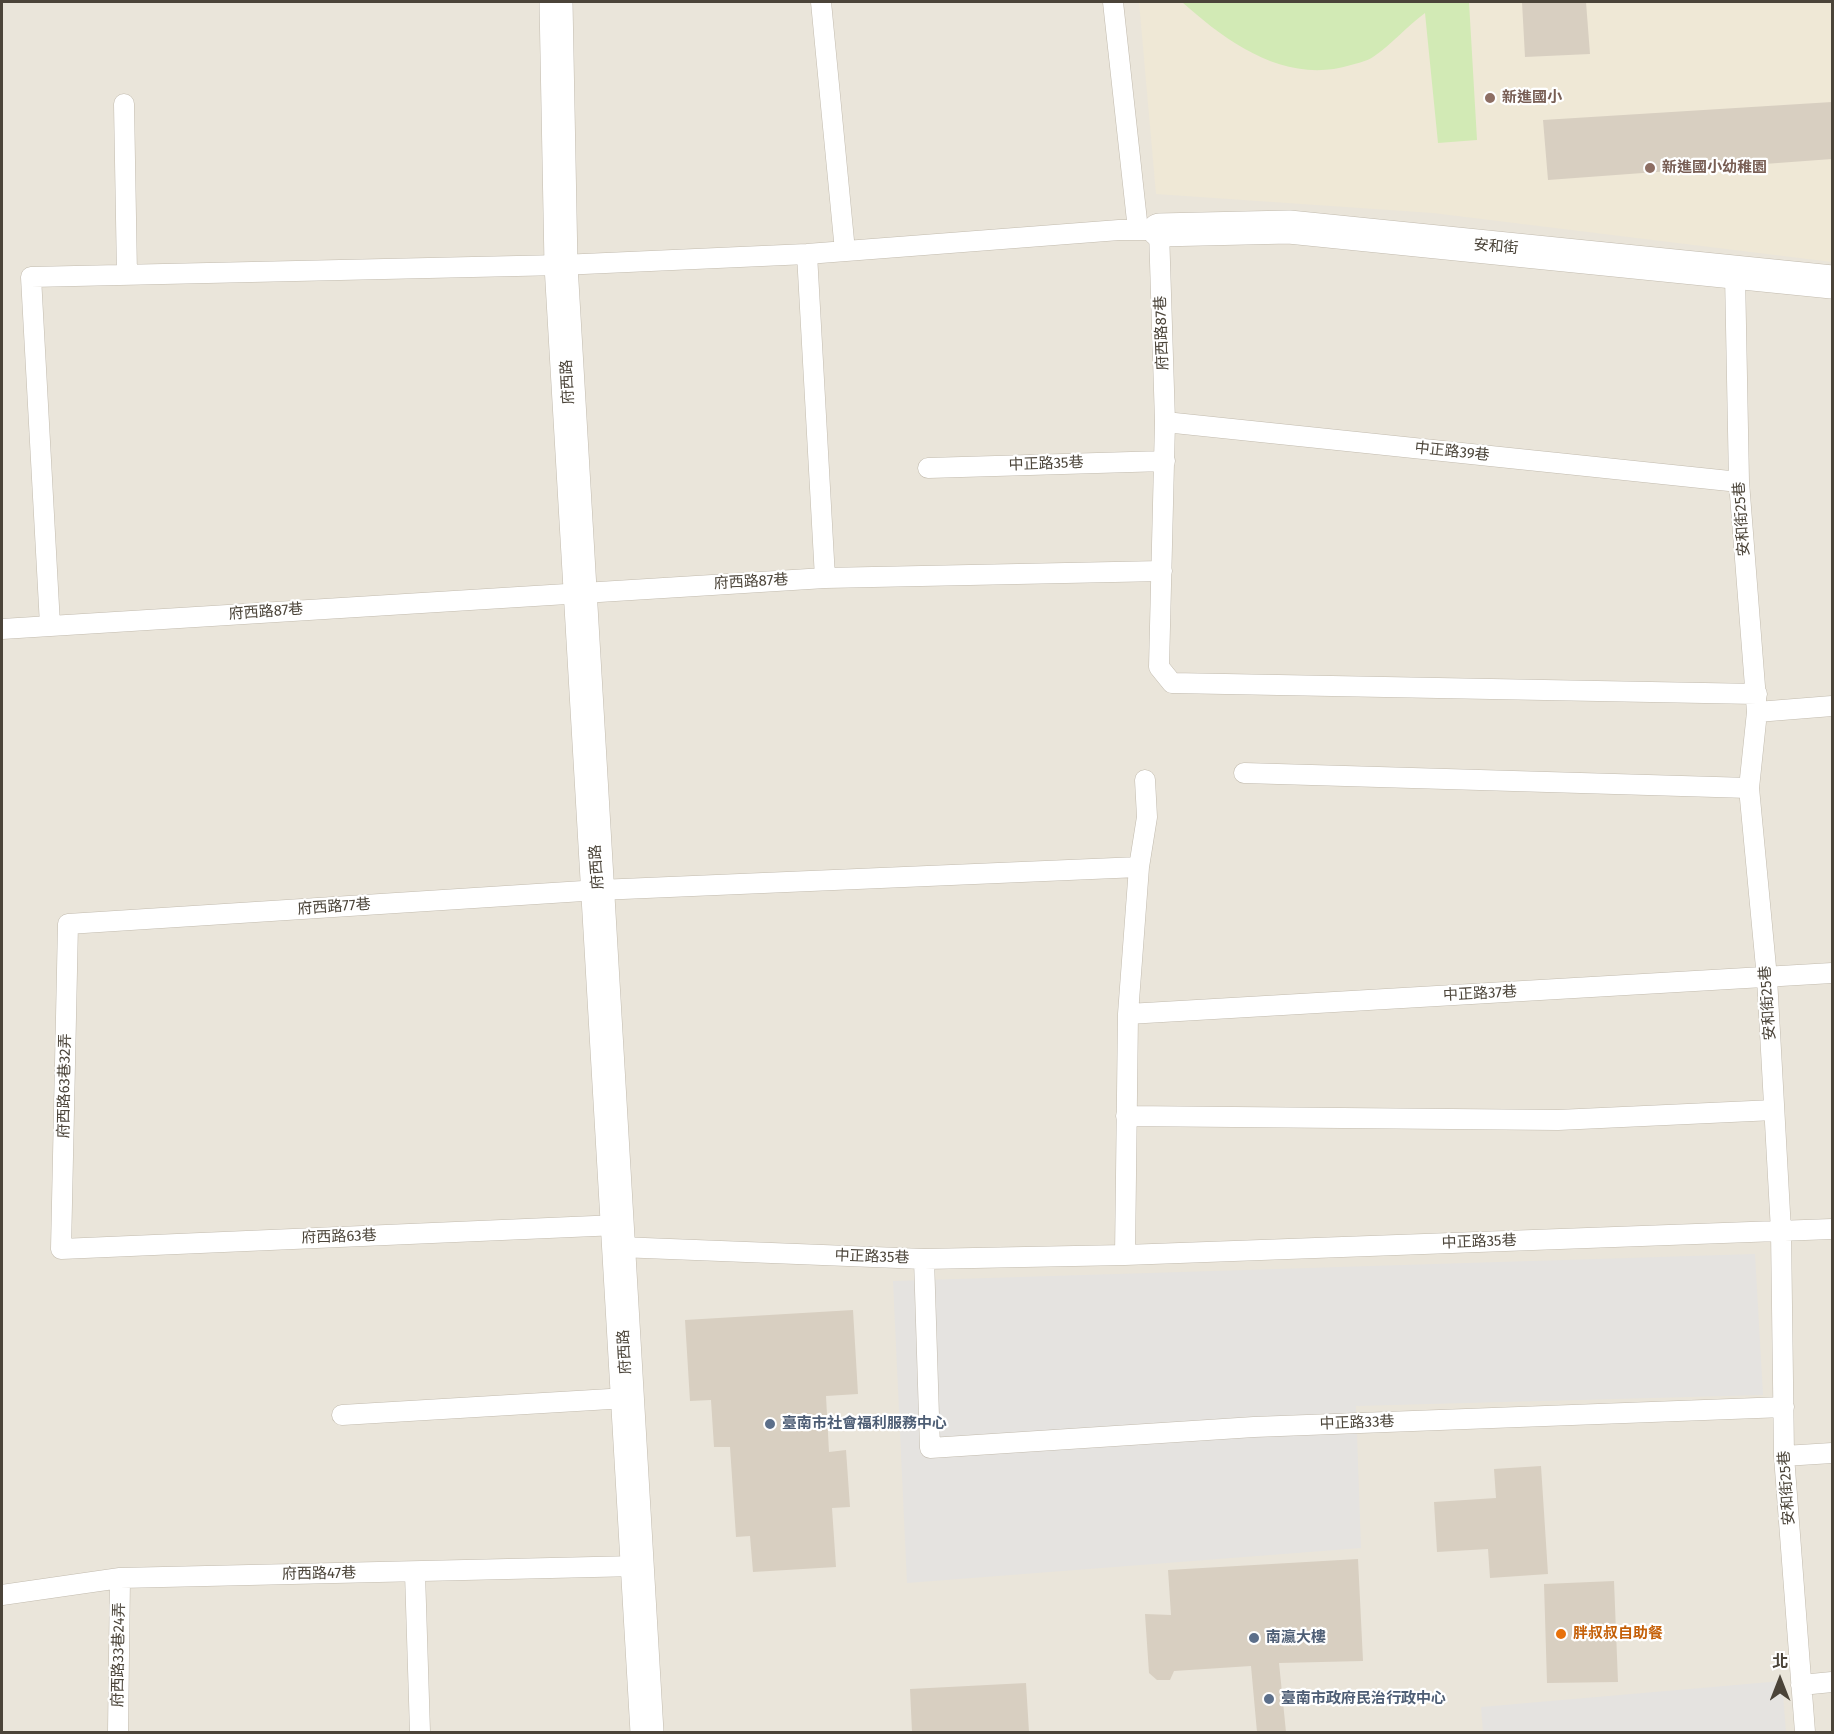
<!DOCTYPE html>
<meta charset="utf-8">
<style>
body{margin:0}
#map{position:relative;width:1834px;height:1734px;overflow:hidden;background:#f6f3ec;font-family:"Fira Sans","Noto Sans TC",sans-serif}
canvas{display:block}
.frame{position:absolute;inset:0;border:3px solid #4b4439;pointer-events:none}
.north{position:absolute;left:1750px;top:1650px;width:60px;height:60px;-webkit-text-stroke:4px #fff;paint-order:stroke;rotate:0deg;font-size:16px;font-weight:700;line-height:24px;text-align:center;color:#4b4439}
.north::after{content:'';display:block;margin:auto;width:21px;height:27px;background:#4b4439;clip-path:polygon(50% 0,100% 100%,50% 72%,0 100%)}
</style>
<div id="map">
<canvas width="1834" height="1734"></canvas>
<div class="frame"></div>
<div class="north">北</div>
</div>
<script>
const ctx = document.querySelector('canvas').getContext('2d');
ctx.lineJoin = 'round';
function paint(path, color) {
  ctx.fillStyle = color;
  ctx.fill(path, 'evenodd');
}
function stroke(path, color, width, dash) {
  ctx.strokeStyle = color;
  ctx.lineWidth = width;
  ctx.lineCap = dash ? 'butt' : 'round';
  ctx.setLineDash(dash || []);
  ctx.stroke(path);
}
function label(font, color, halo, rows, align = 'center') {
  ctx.font = font + ' "Fira Sans","Noto Sans TC",sans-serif';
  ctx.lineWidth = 4.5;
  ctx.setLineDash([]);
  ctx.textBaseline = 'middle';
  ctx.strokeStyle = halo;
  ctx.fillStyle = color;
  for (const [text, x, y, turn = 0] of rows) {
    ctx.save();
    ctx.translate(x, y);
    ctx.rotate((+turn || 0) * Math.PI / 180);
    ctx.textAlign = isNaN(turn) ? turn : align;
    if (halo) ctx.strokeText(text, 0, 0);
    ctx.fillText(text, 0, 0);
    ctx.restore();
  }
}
const residential = new Path2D(`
 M2,2H1832V1732H2Z`);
const education = new Path2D(`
 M1139,2H1832V262L1433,213L1156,194Z`);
const green = new Path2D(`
 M1182,2H1469L1477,140L1438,143L1425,13C1407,26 1391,45 1373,57C1367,61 1358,63 1351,65C1286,85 1228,43 1182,2Z`);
const parking = new Path2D(`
 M1755,1254L1763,1395L1356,1406L1361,1548L907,1583L893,1281Z
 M1782,1681L1786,1732H1483L1481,1707Z`);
const building = new Path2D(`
 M1522,2H1586L1590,54L1525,57Z
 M1832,102V159L1548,180L1543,120Z
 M853,1310L858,1394L826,1396L829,1452L846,1450L850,1507L832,1508L836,1567L753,1572L750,1536L736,1537L730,1447H714L711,1400L690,1401L685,1320Z
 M1541,1466L1548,1574L1490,1578L1488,1549L1437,1552L1434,1502L1496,1498L1494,1469Z
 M1358,1559L1363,1661L1279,1663L1286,1732H1257L1251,1666L1174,1671L1170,1680H1157L1149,1673L1145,1614L1171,1615L1168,1570Z
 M1614,1581L1618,1682L1547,1683L1544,1584Z
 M1026,1683L1029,1732H912L910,1689Z`);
const lane = new Path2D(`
 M821,2L845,251
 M1113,2L1138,230
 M124,104L127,275
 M807,254L825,578
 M1735,274L1739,482L1757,712L1749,788L1767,978L1781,1231L1784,1456L1805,1732
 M1165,422L1739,482
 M928,468L1165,461
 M50,625L31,277L561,265L807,254L1119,230H1159L1165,422L1159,667L1172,683L1757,694
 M2,629L825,578L1162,571
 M1757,712L1832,706
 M1244,773L1749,788
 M1128,1014L1832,973
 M1126,1116L1558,1120L1774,1110
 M618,1225L61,1249L68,924L599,890L1139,867
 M619,1247L924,1259L1125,1255L1832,1229
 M1125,1255L1128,1014L1139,867L1147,817L1145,780
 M924,1259L930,1448L1254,1427L1784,1407
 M342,1415L627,1398
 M1784,1456L1832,1453
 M415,1573L420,1732
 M2,1595L120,1578L637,1566
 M1801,1685L1832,1682
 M118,1732L120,1578`);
const street = new Path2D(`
 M556,2L561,265L647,1732
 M1159,230L1289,227L1832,282`);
const markers = [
 [1490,98,6,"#8d6e63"],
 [1650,168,6,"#8d6e63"],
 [770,1424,6,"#5c6f8a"],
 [1561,1634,6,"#e8710a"],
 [1254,1638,6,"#5c6f8a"],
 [1269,1699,6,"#5c6f8a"]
];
const educationNames = [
 ["新進國小",1502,98],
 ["新進國小幼稚園",1662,168]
];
const streetNames = [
 ["安和街",1496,247,5],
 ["府西路87巷",1162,333,-92],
 ["府西路",568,382,-93],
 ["中正路39巷",1452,452,6],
 ["中正路35巷",1046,464,-2],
 ["安和街25巷",1742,519,-94],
 ["府西路87巷",751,582,-3],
 ["府西路87巷",266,612,-4],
 ["府西路",597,867,-94],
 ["府西路77巷",334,907,-4],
 ["中正路37巷",1480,994,-3],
 ["安和街25巷",1768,1003,-94],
 ["府西路63巷32弄",65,1086,-89],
 ["府西路63巷",339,1237,-2],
 ["中正路35巷",1479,1242,-2],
 ["中正路35巷",872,1257,2],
 ["府西路",625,1352,-93],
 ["中正路33巷",1357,1423,-2],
 ["安和街25巷",1787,1488,-94],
 ["府西路47巷",319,1574,-1],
 ["府西路33巷24弄",119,1655,-89]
];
const serviceNames = [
 ["臺南市社會福利服務中心",782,1424],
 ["南瀛大樓",1266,1638],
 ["臺南市政府民治行政中心",1281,1699]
];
const foodNames = [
 ["胖叔叔自助餐",1573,1634]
];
paint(residential, '#eae5da');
paint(education, '#efe8d6');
paint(green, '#d2eab5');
paint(parking, '#e5e3e0');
paint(building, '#d8cfc1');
stroke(lane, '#c2bbae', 21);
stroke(street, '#c2bbae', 34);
stroke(lane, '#fff', 20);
stroke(street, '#fff', 33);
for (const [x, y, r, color] of markers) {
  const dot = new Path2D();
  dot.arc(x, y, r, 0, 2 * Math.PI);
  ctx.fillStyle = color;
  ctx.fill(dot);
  stroke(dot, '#fff', 2);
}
label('bold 15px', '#785e54', '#fff', educationNames, 'left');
label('15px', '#4b4439', '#fff', streetNames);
label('bold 15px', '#4e5e75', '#fff', serviceNames, 'left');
label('bold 15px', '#c56008', '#fff', foodNames, 'left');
</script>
